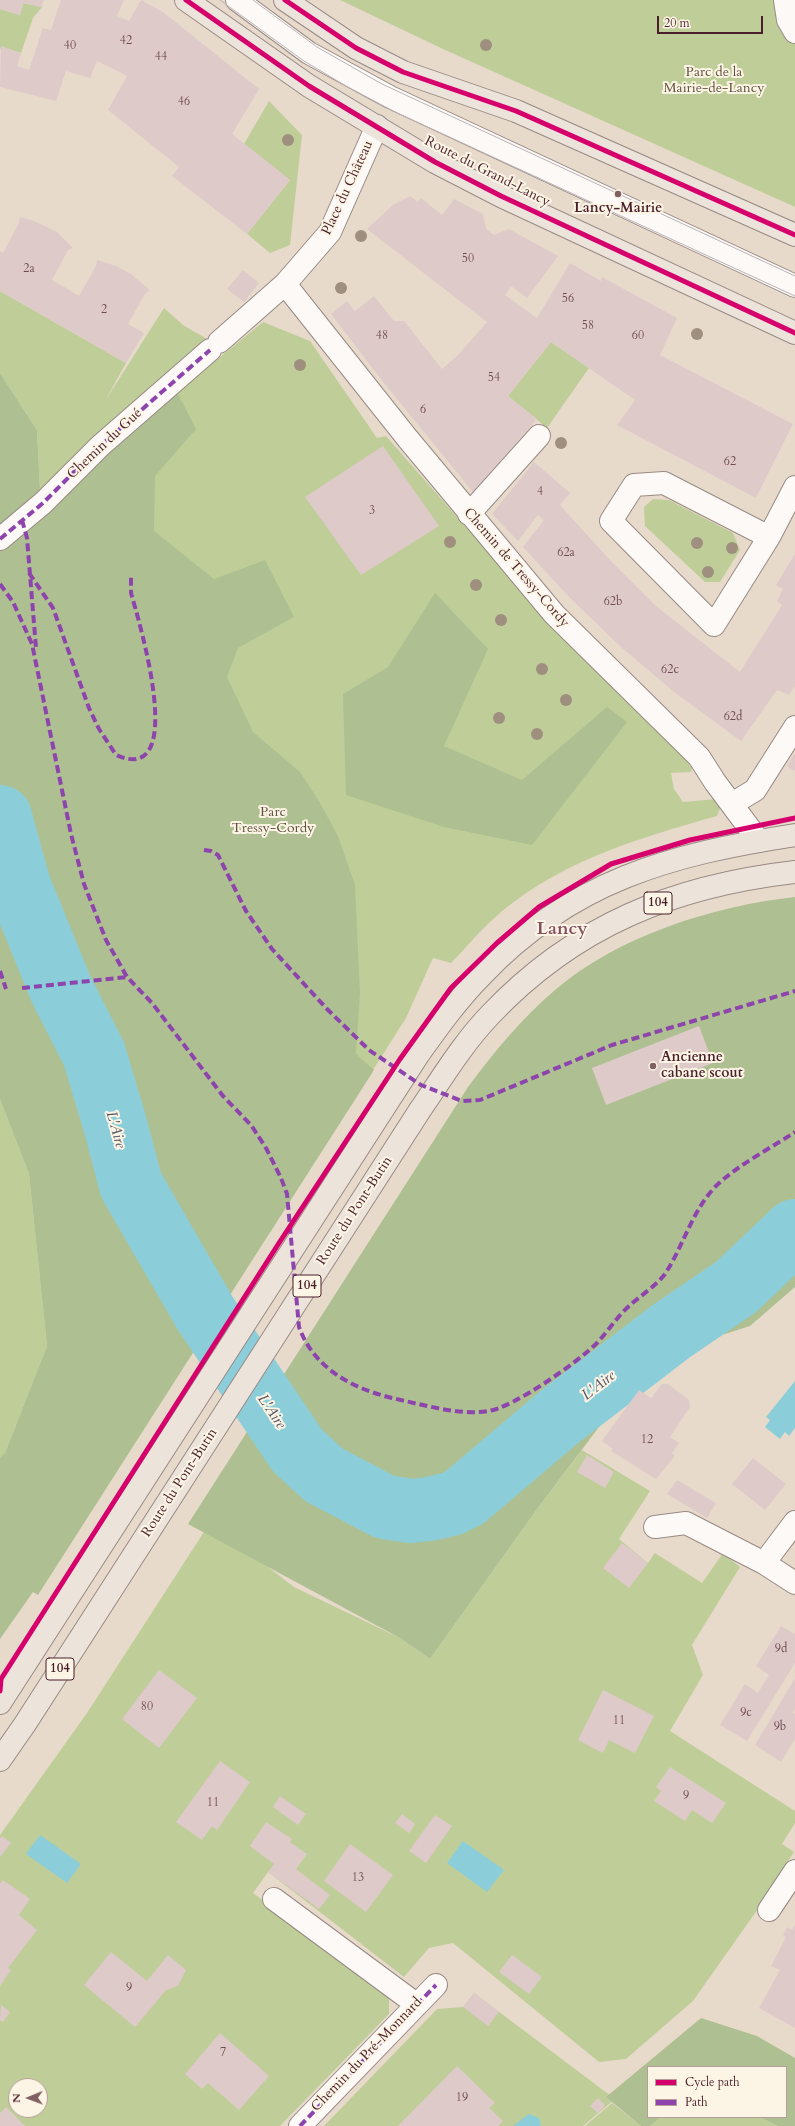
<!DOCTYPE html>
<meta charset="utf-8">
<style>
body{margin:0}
#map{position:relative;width:795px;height:2126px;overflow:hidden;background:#e8dacb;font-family:Cardo,serif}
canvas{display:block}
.legend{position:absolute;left:647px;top:2066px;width:140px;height:52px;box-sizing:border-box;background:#fcf5e5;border:1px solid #b59f9b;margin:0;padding:5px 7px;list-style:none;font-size:12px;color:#4a1f2b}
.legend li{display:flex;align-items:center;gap:8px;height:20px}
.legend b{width:20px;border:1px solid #b59f9b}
.north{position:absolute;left:8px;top:2078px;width:40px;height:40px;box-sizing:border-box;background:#fcf5e5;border:1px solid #b59f9b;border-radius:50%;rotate:269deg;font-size:11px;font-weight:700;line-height:16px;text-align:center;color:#4a1f2b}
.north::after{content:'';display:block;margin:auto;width:14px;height:18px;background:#816063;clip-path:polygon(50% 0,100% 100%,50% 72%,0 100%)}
.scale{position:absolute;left:657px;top:16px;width:106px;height:18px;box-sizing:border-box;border:2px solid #4a1f2b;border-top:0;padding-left:5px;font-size:12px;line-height:14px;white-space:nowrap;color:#4a1f2b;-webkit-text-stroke:3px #fcf5e5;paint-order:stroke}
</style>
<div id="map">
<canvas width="795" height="2126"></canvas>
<ul class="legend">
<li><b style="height:5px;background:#d6006c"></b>Cycle path</li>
<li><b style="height:5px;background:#8e44ad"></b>Path</li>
</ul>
<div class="north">N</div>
<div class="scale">20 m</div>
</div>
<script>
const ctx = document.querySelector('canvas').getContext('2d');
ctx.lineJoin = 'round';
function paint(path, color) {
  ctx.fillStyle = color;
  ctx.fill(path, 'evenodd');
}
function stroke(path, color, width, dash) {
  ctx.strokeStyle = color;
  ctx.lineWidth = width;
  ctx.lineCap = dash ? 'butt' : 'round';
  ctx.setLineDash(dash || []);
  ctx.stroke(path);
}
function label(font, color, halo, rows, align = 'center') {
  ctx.font = font + ' Cardo,serif';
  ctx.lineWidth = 4;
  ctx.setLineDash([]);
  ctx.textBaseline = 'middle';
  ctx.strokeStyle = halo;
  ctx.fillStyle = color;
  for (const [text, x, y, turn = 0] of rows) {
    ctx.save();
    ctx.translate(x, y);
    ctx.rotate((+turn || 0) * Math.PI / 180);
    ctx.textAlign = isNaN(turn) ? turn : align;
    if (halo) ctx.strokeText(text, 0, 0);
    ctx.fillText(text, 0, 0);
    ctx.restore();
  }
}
const green = new Path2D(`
 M340,0H795V207L443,49Z
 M23,3L42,7L33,18L21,53L1,47L0,50V9L20,15Z
 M269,101L302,135L290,245L270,253L247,234L290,180L244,144Z
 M0,291L126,363L105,401L164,308L183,325L207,339L40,490L37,430L0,373Z
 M263,322L310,341L377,438L386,436L479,542L669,739L692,768L691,772L671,773L674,789L683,802L716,799L721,806L717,816C636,839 553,863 490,922C476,935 464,950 451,963L433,958L406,1018L265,1240L0,551L177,392Z
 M551,342L589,368L547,428L508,396Z
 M653,499L669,500L733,533L740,550L720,582H705L645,526L644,507Z
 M0,1099L29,1174L47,1346L5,1453L0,1639Z
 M582,1450L650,1491L619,1539L648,1563L655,1553L702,1583L723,1553L740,1567L692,1645L703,1675L670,1731L795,1811V1823L782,1844L794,1852L760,1906L693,2001L626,2059L599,2062L453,1943L429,1948L404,1977L268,1872L253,1893L389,1992V2014L280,2126H0V1835L87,1713L220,1507L242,1547L294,1587L400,1638L430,1659L535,1512ZM16,2086H40V2110H16Z
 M474,1993L615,2099L583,2126H324L437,2009L463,2007Z
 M612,2103L641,2126H585Z
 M661,2117H759L778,2126H650Z`);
const forest = new Path2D(`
 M0,373L37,430L40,490L0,538Z
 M177,392L196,429L155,476L154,531L214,579L265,560L294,617L238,648L227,677L253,732L300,772L319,801L338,836L355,885L360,993L356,1054L374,1070L38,1595L33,1592L0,1639V1458L5,1453L47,1346L29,1174L0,1099V551Z
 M435,593L488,649L444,746L522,780L607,707L627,722L532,845L444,827L346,795L343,694L388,667Z
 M795,897V1287L750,1326L665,1353L645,1378L620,1399L535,1512L430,1659L400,1638L188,1524L468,1087C494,1052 521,1019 555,990C618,936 713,906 795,897Z
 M701,2018L757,2036L795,2058V2126H778L759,2117H786V2067H648V2117H661L650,2126H641L606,2097Z`);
const water = new Path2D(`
 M795,1381V1428L789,1436L785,1432L780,1439L765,1427L770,1420L766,1417Z
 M40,1835L81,1864L67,1883L26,1854Z
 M463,1841L504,1870L487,1892L447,1863Z
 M529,2114L539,2118L541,2126H513Z`);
const river = new Path2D(`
 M0,817L19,886L61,989L94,1054L115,1124L131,1185L205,1313L297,1450L324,1475L385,1507L411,1511L429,1509L451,1504L465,1497L558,1418L670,1332L736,1287L795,1231`);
const building = new Path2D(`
 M0,0H44L42,7L23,3L20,15L0,9Z
 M61,0H124L117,16L129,21L141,0L163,12L259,89L232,134L290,180L247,234L172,176L179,167L108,110L127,76L97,61L90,78L66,71L56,101L0,87L1,46L21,53L17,66L29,70L43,28L51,30Z
 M410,196L418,202L421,198L442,215L454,199L483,214L486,229L494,235L509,229L558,256L527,298L511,286L505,295L537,318L570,263L601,281L602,277L677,318L660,355L793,424L756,498L617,425L635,400L551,342L508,396L537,419L473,492L384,383L331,314L347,301L355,311L374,296L394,321H404L442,369L457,356L487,322L367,229L393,205Z
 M20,217L34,221L57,232L73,248L68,250L52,280L66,288L79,296L96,266L97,260L116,266L131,274L150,290L145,294L128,324L144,333L126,363L0,291V251L3,253L19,223Z
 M243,270L259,283L244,302L227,289Z
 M383,446L439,526L361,575L305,497Z
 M534,462L570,493L560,505L609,559L656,606L740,672L782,605L777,601L783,589L776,585L795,554V686L789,695L777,690L741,741L674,692L621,647L570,598L523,547L544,520L538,515L518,541L492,514Z
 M795,753V771L787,766Z
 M699,1026L713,1063L606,1105L592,1068Z
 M662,1384H668L689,1400L690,1407L670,1437L679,1443L672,1453L675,1456L656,1479L611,1451L613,1449L602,1441L639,1390L651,1398Z
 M587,1455L614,1472L605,1488L577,1472Z
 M753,1458L786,1484L765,1510L732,1484Z
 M677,1480L716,1503L707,1518L667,1494Z
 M622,1543L648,1563L629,1588L603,1568Z
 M781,1626L795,1634V1663L747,1741L720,1725L745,1684L758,1693L769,1675L756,1666Z
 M159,1670L197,1698L159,1748L122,1719Z
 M795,1678V1709L793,1713L795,1714V1739L781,1762L755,1745Z
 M603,1690L654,1716L635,1753L609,1740L603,1753L578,1740Z
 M220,1761L250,1782L217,1830L212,1826L202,1840L176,1822Z
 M670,1767L726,1803L712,1823L692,1810L685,1821L654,1801L661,1791L656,1787Z
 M280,1796L306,1814L298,1825L273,1807Z
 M402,1814L415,1824L409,1833L395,1823Z
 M435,1815L452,1826L426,1863L409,1851Z
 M266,1822L292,1839L290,1842L307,1854L296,1869L330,1895L319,1909L268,1872L274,1864L250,1846Z
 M2,1836L11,1843L0,1857V1839Z
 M350,1844L393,1875L366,1912L324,1881Z
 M3,1880L30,1899L19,1915L37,1930L8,1968L11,1970L0,1986V1884Z
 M795,1925V2028L759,2008L780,1970L771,1966L786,1937L783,1935L787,1927L792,1930Z
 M111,1952L147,1981L168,1955L186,1970L178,1986L166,1990L135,2027L84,1985Z
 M512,1955L542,1977L529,1994L499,1972Z
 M474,1993L499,2012L488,2026L463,2007Z
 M1,2005L10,2012L3,2022L0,2020Z
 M220,2033L269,2076L239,2110L208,2083L202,2089L185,2074Z
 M457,2066L495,2103L489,2108L503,2121L498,2126H398Z
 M598,2098L605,2105L598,2113L590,2106Z
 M6,2107L25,2126H0V2113Z`);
const minor = new Path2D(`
 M237,0L309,53L390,97L795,286
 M785,0L788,20L795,32
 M285,284L408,439L554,614L699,757L715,782L759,841
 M219,342L285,284L330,232L377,126
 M469,514L539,436
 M769,537L664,483L634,485L611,521L714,625L769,537L795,487
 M0,539L43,503L100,446L210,350
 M732,804L755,790L795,727
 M655,1527L686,1523L764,1563L795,1583
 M764,1563L795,1522
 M274,1899L416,2004
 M769,1910L795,1871
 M300,2126L436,1985`);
const major = new Path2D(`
 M186,0L309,86L435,162L501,196L795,333
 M285,0L356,48L403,72L516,111L795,235
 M0,1703L418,1055C438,1027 458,999 482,975C571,881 671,854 795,835
 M0,1760L25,1724L420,1110C442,1078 463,1043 490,1015C575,925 674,886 795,872`);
const tram = new Path2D(`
 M220,0L304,61L346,86L395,112L795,296
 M253,0L317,47L382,84L795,276`);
const quiet = new Path2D(`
 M22,520L27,538L36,648
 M0,539L43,503L100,446L210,350
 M29,573L53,608L89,708L99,729L116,755C190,788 138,618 131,593V577
 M0,584L13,602L32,644L71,834L84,884L106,940L127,977L152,1003L223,1096L251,1125L266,1148L281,1178L287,1194L299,1327C314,1368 351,1388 392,1398C420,1404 460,1416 488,1411C513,1408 578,1362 597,1343C608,1331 617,1317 629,1306C640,1296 656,1286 665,1274C684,1245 692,1210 717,1185C738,1165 771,1148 795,1132
 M204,850L211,851L218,855L246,911L272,949L327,1009L369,1050L421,1085L462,1101L480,1100L612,1045L795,991
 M0,971L6,989
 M22,988L127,977
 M300,2126L436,1985`);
const cycleway = new Path2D(`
 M186,0L309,86L435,162L501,196L795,333
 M285,0L356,48L403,72L516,111L795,235
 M0,1691L1,1679L279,1243L400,1059L451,988L497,943L539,907L611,864L690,840L795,818`);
const trees = [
 [486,45],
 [288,140],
 [361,236],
 [341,288],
 [697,334],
 [300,365],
 [561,443],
 [450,542],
 [697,543],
 [732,548],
 [708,572],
 [476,585],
 [501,620],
 [542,669],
 [566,700],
 [499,718],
 [537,734]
];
const markers = [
 [618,194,4,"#816063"],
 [653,1066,4,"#816063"]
];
const numberNames = [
 ["42",126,41],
 ["40",70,46],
 ["44",161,57],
 ["46",184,102],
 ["50",468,259],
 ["2a",29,269],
 ["56",568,299],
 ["2",104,310],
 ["58",588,326],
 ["48",382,336],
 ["60",638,336],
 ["54",494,378],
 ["6",423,410],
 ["62",730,462],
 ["4",540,492],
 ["3",372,511],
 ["62a",566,553],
 ["62b",613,602],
 ["62c",670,670],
 ["62d",733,717],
 ["12",647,1440],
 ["9d",781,1649],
 ["80",147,1707],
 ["9c",746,1713],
 ["11",619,1721],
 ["9b",780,1727],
 ["9",686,1796],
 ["11",213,1803],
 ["13",358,1878],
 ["9",129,1988],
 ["7",223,2053],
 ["19",462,2098]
];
const shields = [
 [658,903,28],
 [307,1286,28],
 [60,1669,28]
];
const shieldNames = [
 ["104",658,903],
 ["104",307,1286],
 ["104",60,1669]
];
const parkNames = [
 ["Parc de la",714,73],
 ["Mairie-de-Lancy",714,89],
 ["Parc",273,813],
 ["Tressy-Cordy",273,829]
];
const streetNames = [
 ["Route du Grand-Lancy",487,172,27],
 ["Place du Château",348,188,-65],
 ["Chemin du Gué",105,444,-43],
 ["Chemin de Tressy-Cordy",516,568,49],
 ["Route du Pont-Butin",355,1211,-57],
 ["Route du Pont-Butin",180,1483,-57],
 ["Chemin du Pré-Monnard",367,2055,-46]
];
const poiNames = [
 ["Lancy-Mairie",618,209],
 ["Ancienne",661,1058,"left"],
 ["cabane scout",661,1074,"left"]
];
const waterNames = [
 ["L'Aire",115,1130,74],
 ["L'Aire",599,1386,-38],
 ["L'Aire",271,1412,56]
];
const districtNames = [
 ["Lancy",562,930]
];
paint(green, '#bfce99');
paint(forest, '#aec091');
paint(water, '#8ccdda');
stroke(river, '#8ccdda', 64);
paint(building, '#decac9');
stroke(minor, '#988a84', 24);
stroke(major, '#988a84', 24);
stroke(minor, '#fcf9f7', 22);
stroke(major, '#ece3db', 22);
stroke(tram, '#b9b2b2', 1);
stroke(quiet, '#8e44ad', 4, [8, 4]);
stroke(cycleway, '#d6006c', 5);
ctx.fillStyle = '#9f8f7f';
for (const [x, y] of trees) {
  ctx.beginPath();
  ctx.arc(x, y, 6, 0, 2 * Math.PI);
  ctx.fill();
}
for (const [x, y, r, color] of markers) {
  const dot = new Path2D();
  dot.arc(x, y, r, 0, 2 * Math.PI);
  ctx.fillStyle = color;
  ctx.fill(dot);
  stroke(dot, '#fcf5e5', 1.5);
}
label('12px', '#6f4a52', null, numberNames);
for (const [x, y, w] of shields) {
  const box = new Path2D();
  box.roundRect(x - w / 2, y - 11, w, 22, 3);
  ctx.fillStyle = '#fcf5e5';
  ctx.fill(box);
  stroke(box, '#4a1f2b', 1);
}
label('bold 13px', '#4a1f2b', null, shieldNames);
label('14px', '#635140', '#fcf5e5', parkNames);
label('14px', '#4a1f2b', '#fcf5e5', streetNames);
label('bold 14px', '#4a1f2b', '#fcf5e5', poiNames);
label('italic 15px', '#525162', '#fcf5e5', waterNames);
label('bold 18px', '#844d60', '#fcf5e5', districtNames);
</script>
